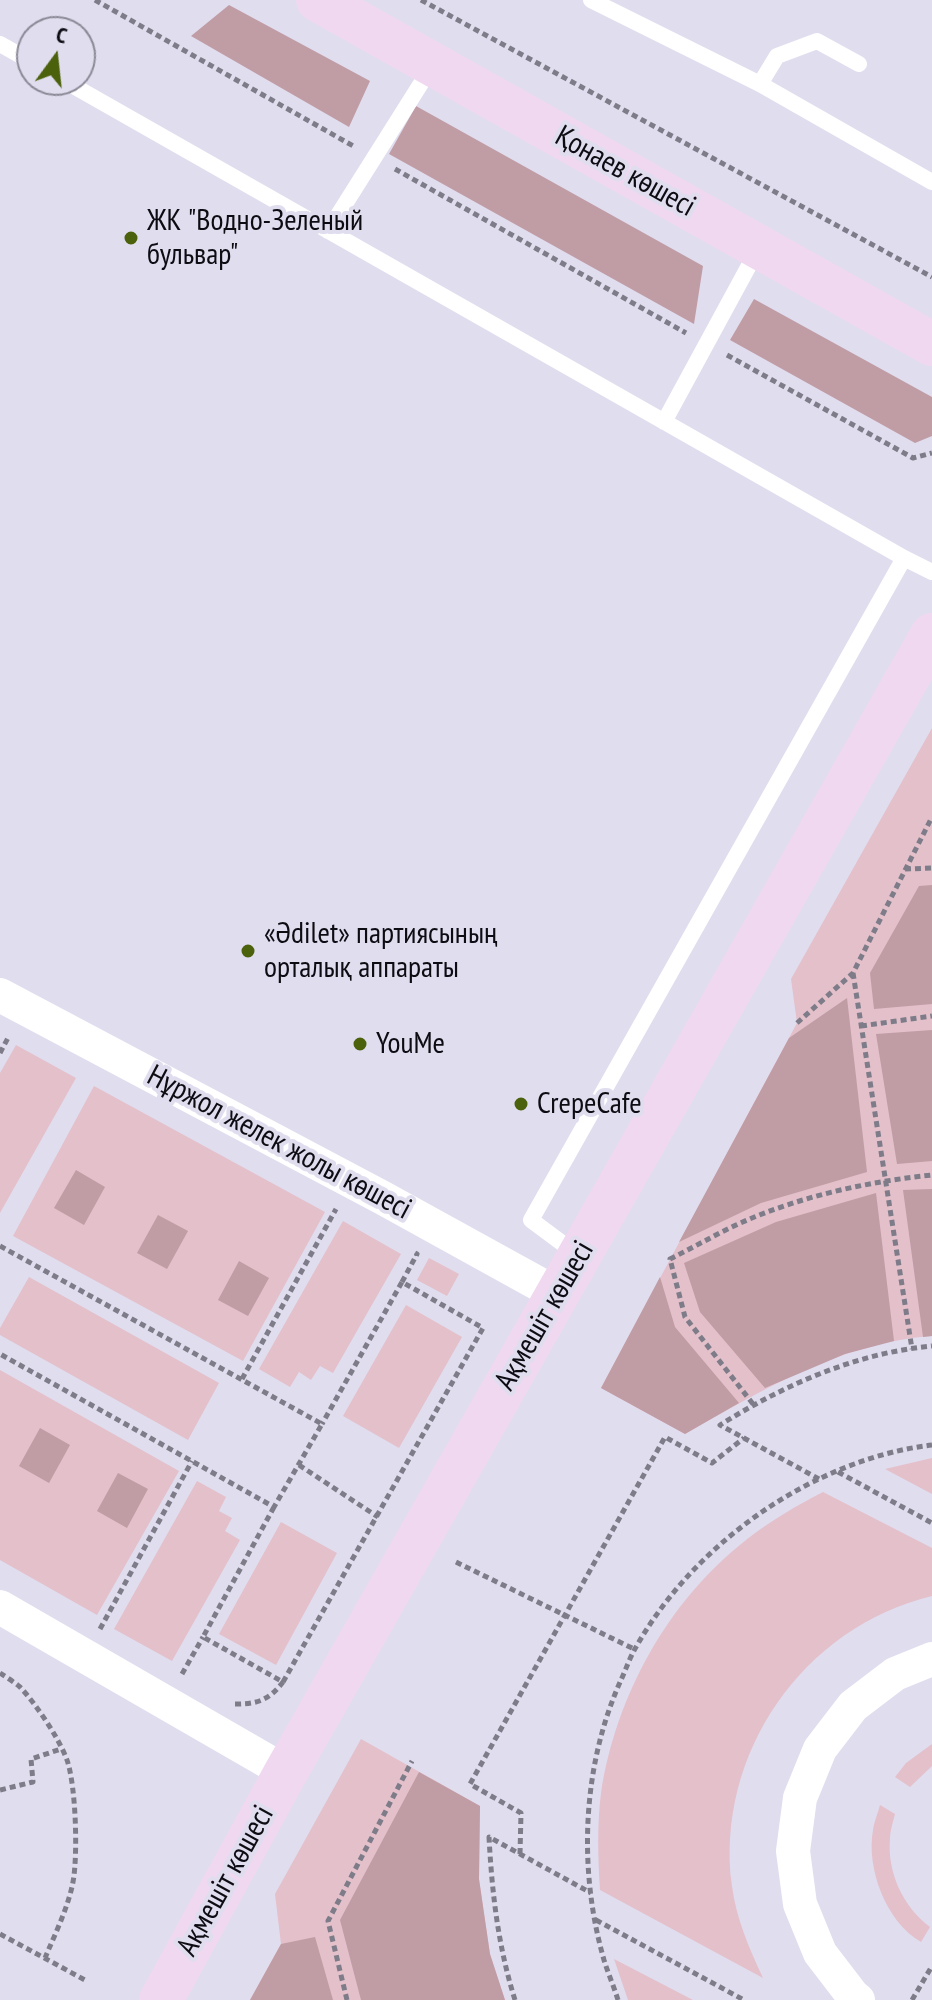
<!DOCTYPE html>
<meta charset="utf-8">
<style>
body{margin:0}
#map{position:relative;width:932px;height:2000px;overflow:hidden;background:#e0ddef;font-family:"PT Sans Narrow",sans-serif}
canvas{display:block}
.north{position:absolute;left:16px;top:16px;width:80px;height:80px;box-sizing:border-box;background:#e0ddef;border:2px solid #8c8997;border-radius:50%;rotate:15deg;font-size:22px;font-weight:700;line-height:32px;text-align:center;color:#0d0c12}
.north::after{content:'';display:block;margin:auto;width:28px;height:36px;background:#4b610b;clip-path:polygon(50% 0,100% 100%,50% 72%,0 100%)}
</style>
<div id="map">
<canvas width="932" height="2000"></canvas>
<div class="north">С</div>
</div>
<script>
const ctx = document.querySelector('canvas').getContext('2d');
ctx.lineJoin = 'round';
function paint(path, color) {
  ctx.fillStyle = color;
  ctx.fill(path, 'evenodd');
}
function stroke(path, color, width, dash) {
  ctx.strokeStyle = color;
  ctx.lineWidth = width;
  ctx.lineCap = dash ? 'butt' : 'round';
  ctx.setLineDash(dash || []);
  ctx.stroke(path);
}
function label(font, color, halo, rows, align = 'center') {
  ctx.font = font + ' "PT Sans Narrow",sans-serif';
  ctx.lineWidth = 8;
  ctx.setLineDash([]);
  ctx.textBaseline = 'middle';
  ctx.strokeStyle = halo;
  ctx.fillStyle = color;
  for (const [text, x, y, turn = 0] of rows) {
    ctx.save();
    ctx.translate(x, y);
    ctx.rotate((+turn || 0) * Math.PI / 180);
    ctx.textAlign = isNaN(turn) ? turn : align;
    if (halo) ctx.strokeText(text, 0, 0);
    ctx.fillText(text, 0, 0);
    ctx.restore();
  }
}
const green = new Path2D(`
 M932,728V1336C842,1342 762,1390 685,1434L601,1388L797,1023L791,979Z
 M16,1045L76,1078L0,1213V1073Z
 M94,1086L325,1212L243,1361L13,1236Z
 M343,1221L401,1254L333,1373L320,1366L311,1380L299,1372L290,1387L259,1369Z
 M429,1258L459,1274L447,1296L417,1280Z
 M29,1277L219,1383L188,1440L0,1335V1328Z
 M406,1305L462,1337L399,1448L343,1416Z
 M0,1370L179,1471L97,1615L0,1560Z
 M932,1458V1494L885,1469Z
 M197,1481L226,1497L219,1511L232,1518L225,1531L240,1540L172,1661L114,1629Z
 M823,1492L932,1548V1596C803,1627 715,1754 732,1886C736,1918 749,1948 763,1978L600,1890C598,1858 597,1825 601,1793C616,1696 667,1602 746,1540C770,1521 796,1506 823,1492Z
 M281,1522L337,1553L276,1665L219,1634Z
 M361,1739L480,1806L479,1879L490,1954L505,2000H250L281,1944L275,1894Z
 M932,1744V1766L910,1787L895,1777L906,1763Z
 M880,1805L895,1814C893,1822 890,1831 890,1839C887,1872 903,1907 930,1927L921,1942C886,1922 866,1868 873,1830C874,1822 878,1813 880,1805Z
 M614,1959L693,2000H628Z`);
const forest = new Path2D(`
 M229,5L370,81L349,127L191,36Z
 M416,106L703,266L694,324L389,154Z
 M754,299L932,397V436L915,443L730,340Z
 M932,885V1004L874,1009L870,973L919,886Z
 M847,998L867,1172L761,1203L679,1242L789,1038Z
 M932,1030V1161L897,1164L876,1034Z
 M76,1170L105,1187L84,1225L54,1208Z
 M932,1189V1336L923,1337L903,1190Z
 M876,1193L894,1341L845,1354L765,1388L700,1312L684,1263L776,1222Z
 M158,1215L188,1231L167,1269L137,1253Z
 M239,1261L269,1278L248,1316L218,1300Z
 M660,1277L675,1327L739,1403L685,1434L601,1388Z
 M40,1428L70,1445L49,1483L19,1466Z
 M118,1473L148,1489L127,1528L97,1511Z
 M419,1772L480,1806L479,1879L490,1954L505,2000H361L340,1920Z
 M315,1937L333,2000H250L281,1944Z`);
const path = new Path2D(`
 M95,0L355,147
 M421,0L932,277
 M395,169L686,333
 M727,355L913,458L932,453
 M905,869L932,868
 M853,973L912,1349
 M797,1023L853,973L932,817
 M861,1026L932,1016
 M0,1053L9,1036
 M0,1246L322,1424L274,1507L0,1354
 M402,1282L417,1254L415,1253
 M242,1379L336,1209
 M753,1404L685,1317L670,1259C692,1248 713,1236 736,1225C797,1197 865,1182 932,1175
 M299,1465L378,1517
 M838,1472L932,1523
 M819,1479L720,1425C784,1385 856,1353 932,1346
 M274,1507L203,1637L283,1682L483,1328L402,1282L322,1424
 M456,1562L634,1649
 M100,1629L192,1461
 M0,1673C6,1677 14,1682 20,1687C36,1704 59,1738 67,1760C76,1786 78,1855 73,1882C68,1908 55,1934 45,1958
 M182,1674L203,1637
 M235,1704C258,1704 269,1700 283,1682
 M0,1790L33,1782L31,1759L61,1749
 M520,1854L521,1813L470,1784L665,1437L712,1463L744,1438
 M596,1920L744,2000
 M0,1934L85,1980
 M347,2000L328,1921L412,1761
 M515,2000C498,1946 492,1893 489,1837L591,1893
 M618,2000C614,1987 608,1973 604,1960C578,1870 582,1766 621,1680C626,1669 630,1657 636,1647C666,1594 709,1549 759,1514C809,1479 871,1452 932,1445
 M912,2000L932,1966`);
const lane = new Path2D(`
 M591,0L760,84L932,182
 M0,44L32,62
 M63,80L904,558L932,572
 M760,84L777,56L817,41L859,64
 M328,231L432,66
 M664,422L758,249
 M578,1255L531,1220L904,558`);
const street = new Path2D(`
 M0,995L383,1198L557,1294
 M0,1607L286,1772
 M858,2000L853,1996L820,1953L800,1904L793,1851L800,1798L820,1749L853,1706L895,1674L932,1659`);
const secondary = new Path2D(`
 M318,0L932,344
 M161,2000L286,1772L932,635`);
const markers = [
 [131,238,8,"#4b610b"],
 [248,951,8,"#4b610b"],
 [360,1044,8,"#4b610b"],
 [521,1104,8,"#4b610b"]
];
const streetNames = [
 ["Қонаев көшесі",625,172,29],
 ["Нұржол желек жолы көшесі",279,1143,28],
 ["Ақмешіт көшесі",545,1316,-60],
 ["Ақмешіт көшесі",226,1881,-61]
];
const poiNames = [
 ["ЖК \"Водно-Зеленый",147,221],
 ["бульвар\"",147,255],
 ["«Әdilet» партиясының",264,934],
 ["орталық аппараты",264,968],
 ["YouMe",376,1044],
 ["CrepeCafe",537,1104]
];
paint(green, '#e3c0ca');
paint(forest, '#c09ca5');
stroke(path, '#7e7c89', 5, [6, 4]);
stroke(lane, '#fff', 16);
stroke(street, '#fff', 34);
stroke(secondary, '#f0d8f0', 44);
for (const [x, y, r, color] of markers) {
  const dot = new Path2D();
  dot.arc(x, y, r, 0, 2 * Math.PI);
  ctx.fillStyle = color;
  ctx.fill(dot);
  stroke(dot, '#e0ddef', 3);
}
label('30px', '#0d0c12', '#e0ddef', streetNames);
label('30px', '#0d0c12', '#e0ddef', poiNames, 'left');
</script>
